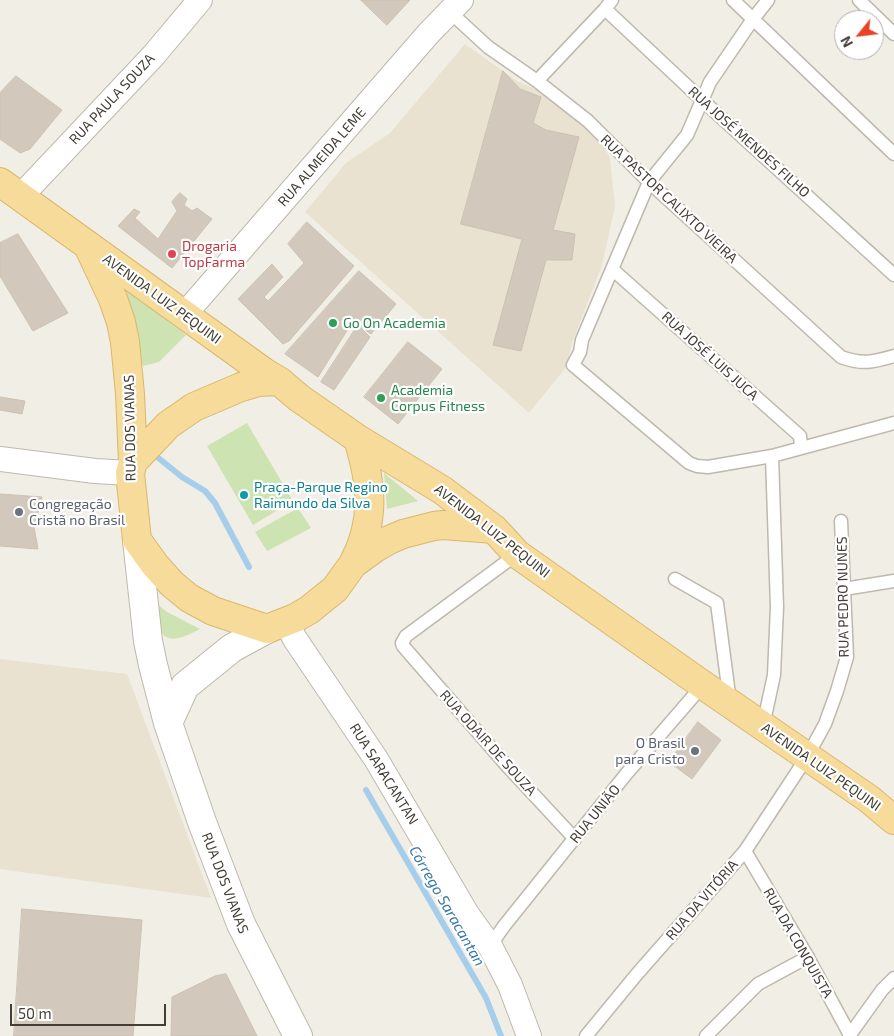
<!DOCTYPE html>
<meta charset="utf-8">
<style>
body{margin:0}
#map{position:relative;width:894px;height:1036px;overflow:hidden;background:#f1eee6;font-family:"Exo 2",sans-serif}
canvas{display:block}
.north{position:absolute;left:834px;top:10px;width:50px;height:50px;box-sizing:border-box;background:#fff;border:1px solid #b4b2af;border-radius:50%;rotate:241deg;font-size:14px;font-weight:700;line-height:20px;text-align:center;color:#433e36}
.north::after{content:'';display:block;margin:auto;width:18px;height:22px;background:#e94225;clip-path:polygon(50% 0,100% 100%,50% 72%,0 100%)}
.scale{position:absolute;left:10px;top:1004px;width:156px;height:22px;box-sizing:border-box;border:2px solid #433e36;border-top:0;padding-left:6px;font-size:15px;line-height:18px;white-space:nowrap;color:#433e36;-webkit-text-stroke:4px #fff;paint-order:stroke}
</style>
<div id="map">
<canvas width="894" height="1036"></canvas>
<div class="north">N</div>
<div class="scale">50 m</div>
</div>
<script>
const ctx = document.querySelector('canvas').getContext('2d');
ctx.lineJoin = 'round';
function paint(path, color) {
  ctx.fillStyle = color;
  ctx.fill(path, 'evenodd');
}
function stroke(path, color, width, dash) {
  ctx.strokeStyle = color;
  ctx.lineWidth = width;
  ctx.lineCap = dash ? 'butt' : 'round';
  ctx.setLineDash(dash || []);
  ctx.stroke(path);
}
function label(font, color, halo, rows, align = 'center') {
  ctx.font = font + ' "Exo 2",sans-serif';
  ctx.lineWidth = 4.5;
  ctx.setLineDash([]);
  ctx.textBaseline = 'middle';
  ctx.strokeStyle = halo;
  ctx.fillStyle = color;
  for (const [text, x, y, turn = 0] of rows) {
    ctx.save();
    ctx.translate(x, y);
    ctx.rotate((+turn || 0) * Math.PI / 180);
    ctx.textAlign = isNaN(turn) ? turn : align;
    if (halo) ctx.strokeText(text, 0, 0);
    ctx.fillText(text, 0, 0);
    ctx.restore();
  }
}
const education = new Path2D(`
 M465,44L517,81L548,95L600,139L610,158L615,206L602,265L572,343L567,366L529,413L305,212L346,163L390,133Z
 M0,659L127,674L211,898L0,869Z`);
const green = new Path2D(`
 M117,283L186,335L159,362L143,366L131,323Z
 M247,423L293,501L253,525L207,446Z
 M384,473L418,501L387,509Z
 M298,508L311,528L267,551L255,532Z
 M152,600L167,612L200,629C161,650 160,635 152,600Z`);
const stream = new Path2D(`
 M156,456L182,477L205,491L215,503L249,567
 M366,790L486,998L501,1036`);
const building = new Path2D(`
 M361,0H410L387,25Z
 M503,71L520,89L541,97L533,123L546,130L579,137L553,230L575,234L572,260H546L521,351L493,345L522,239L461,224Z
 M16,76L62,110L30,149L20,153L0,139V93Z
 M180,193L187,199L184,205L192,211L197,208L212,219L172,268L118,226L134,209L140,212L135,218L158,239L177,211L172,202Z
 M307,222L354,266L289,341L283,344L238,299L272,264L283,277L264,297L268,301L304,263L288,244Z
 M18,234L68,313L33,331L0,276V243Z
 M359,271L396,304L371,334L353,321L318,377L285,354Z
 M358,325L370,337L334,390L321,382Z
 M408,342L442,369L398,424L364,397Z
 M0,397L25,401L22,414L0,410Z
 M0,494L42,497L34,527L38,549L0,546Z
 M698,722L721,740L692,779L669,762Z
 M22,909L142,920L133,1036H14Z
 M226,974L257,1036H171L172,997L215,976Z`);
const service = new Path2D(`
 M733,0L894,154
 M768,0L753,19L710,82L687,135L649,182L582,340L580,352L573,365L689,463L697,466L708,467L772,456L894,423
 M859,0L894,34
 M605,9L702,100L894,275
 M450,12L488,47L537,81L588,121L649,182L841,357C863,365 873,362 894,356
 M537,81L605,9L612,0
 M612,269L800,436L801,447
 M517,554L406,636L402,643L403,646L509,768L575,839
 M675,579L717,603L730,702
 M844,589L894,581
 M763,726L774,675L777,607L772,456
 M745,851L806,954L850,1035
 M490,946L504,926L627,773L703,685
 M586,1036L637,974L745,851L807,757L825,724L837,691L847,657L841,521
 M706,1036L758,984L808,957
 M849,1036L882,990L894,978`);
const minor = new Path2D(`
 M21,196L153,56L200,0
 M184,315L428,34L461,0
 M0,459L95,471L130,473
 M286,622L295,639L376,759L467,914L490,946L510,985L529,1036`);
const tertiary = new Path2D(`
 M137,540L148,641L153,665L168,723L202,822L241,924L298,1036
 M168,723L185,686L232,648L267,629`);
const primary = new Path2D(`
 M0,182L264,372L279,381L299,398L358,439L442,490L494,529L517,554L703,685L869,799L894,820
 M90,250L113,299L121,322L125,342L130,394L133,462L130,473L137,540L155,565L172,584L189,598L213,611L267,629L295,618L309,610L335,589L353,564L375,548L389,540L403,534L434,526L443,525L494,529
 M133,462L168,425L194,407L241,387L258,382L279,381
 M353,564C376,521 372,484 358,439`);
const markers = [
 [172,254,5,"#e0444e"],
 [333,323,5,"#2e9e5b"],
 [381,398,5,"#2e9e5b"],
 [244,495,5,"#0f9aa8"],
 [19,512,5,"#6b7280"],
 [695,751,5,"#6b7280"]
];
const streetNames = [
 ["RUA PAULA SOUZA",112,99,-47],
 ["RUA JOSÉ MENDES FILHO",749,142,42],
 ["RUA ALMEIDA LEME",322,157,-49],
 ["RUA PASTOR CALIXTO VIEIRA",669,199,43],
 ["AVENIDA LUIZ PEQUINI",162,299,36],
 ["RUA JOSÉ LUIS JUCA",710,356,42],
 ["RUA DOS VIANAS",130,428,-91],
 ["AVENIDA LUIZ PEQUINI",492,531,38],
 ["RUA PEDRO NUNES",843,597,-91],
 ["RUA ODAIR DE SOUZA",488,743,48],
 ["AVENIDA LUIZ PEQUINI",821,767,35],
 ["RUA SARACANTAN",384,774,58],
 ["RUA UNIÃO",595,814,-51],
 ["RUA DOS VIANAS",225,883,69],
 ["RUA DA VITÓRIA",702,900,-49],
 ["RUA DA CONQUISTA",798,943,60]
];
const healthNames = [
 ["Drogaria",182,246],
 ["TopFarma",182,262]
];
const leisureNames = [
 ["Go On Academia",343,323],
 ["Academia",391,390],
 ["Corpus Fitness",391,406]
];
const cultureNames = [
 ["Praça-Parque Regino",254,487],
 ["Raimundo da Silva",254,503]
];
const worshipNames = [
 ["Congregação",29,504],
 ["Cristã no Brasil",29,520],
 ["O Brasil",685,743,"right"],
 ["para Cristo",685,759,"right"]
];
const waterNames = [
 ["Córrego Saracantan",447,906,60]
];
paint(education, '#e9e2d0');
paint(green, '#cde3b1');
stroke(stream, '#a6ceea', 6);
paint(building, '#d2c9bc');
stroke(building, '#ccc1b0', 1);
stroke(service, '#bfb8ac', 15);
stroke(minor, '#bfb8ac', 26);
stroke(tertiary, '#bfb8ac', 30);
stroke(primary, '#dab86b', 30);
stroke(service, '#fff', 12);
stroke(minor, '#fff', 24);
stroke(tertiary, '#fff', 28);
stroke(primary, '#f6db9a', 28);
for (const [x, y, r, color] of markers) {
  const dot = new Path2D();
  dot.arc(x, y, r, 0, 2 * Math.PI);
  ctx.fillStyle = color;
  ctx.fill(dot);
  stroke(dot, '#fff', 2);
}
label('14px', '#433e36', '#fff', streetNames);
label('14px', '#be3a42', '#fff', healthNames, 'left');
label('14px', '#27864d', '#fff', leisureNames, 'left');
label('14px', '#0d838f', '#fff', cultureNames, 'left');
label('14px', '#5b616d', '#fff', worshipNames, 'left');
label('italic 15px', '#3878a6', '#fff', waterNames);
</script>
